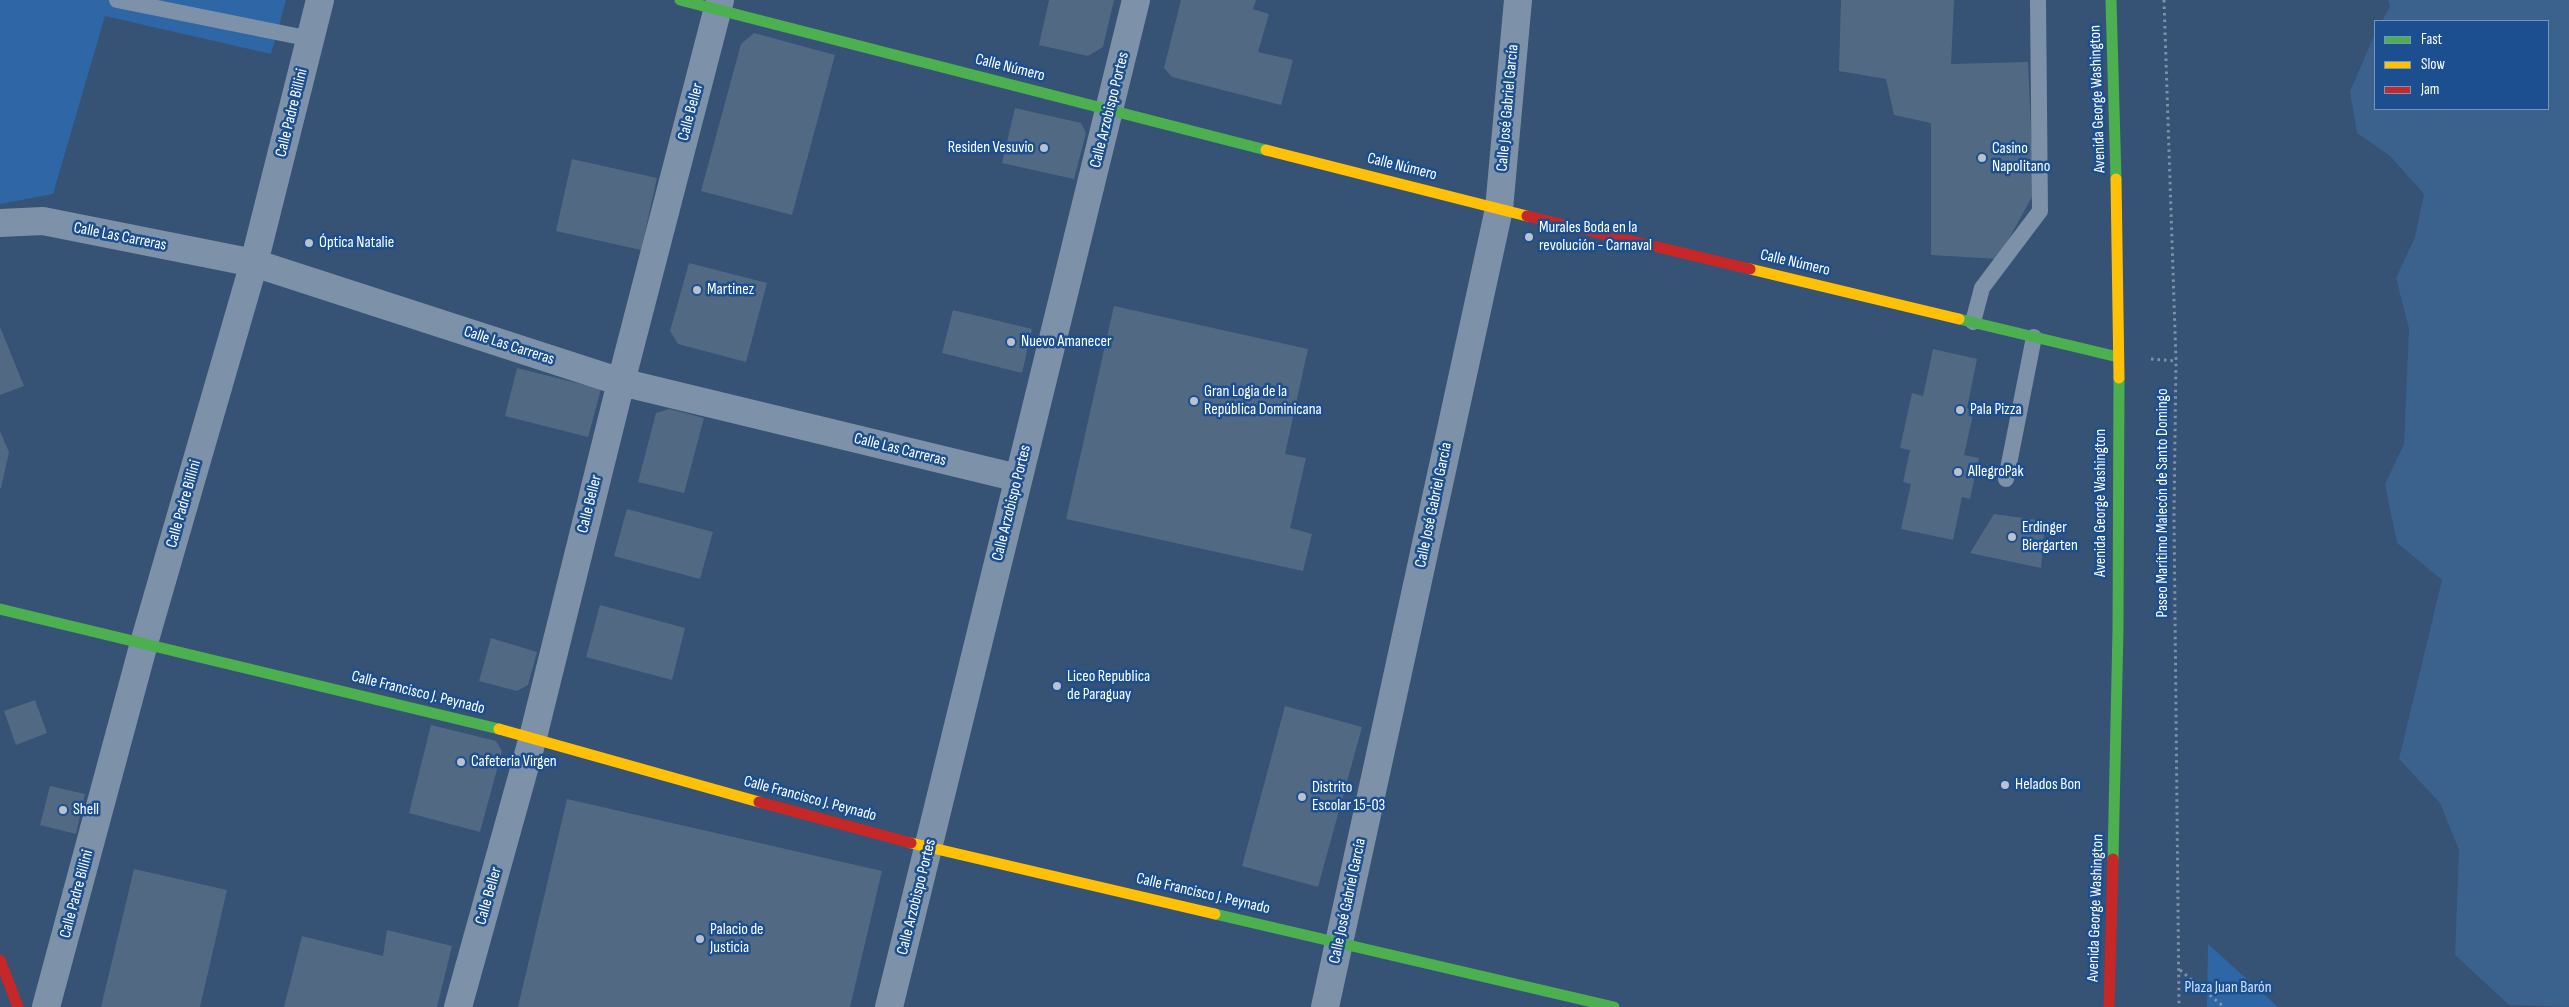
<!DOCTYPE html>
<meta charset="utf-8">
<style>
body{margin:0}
#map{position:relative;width:2569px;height:1007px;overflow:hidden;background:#365274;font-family:"Sofia Sans Condensed",sans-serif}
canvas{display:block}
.legend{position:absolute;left:2374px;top:20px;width:175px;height:90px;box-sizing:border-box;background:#1b4f8f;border:1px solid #7695bc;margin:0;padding:6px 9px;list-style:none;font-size:15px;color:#fff}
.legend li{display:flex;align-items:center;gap:10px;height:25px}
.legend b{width:25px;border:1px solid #7695bc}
</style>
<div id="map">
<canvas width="2569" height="1007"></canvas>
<ul class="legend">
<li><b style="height:6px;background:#4caf50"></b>Fast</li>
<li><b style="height:6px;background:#ffc107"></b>Slow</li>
<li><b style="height:6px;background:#c62828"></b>Jam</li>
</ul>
</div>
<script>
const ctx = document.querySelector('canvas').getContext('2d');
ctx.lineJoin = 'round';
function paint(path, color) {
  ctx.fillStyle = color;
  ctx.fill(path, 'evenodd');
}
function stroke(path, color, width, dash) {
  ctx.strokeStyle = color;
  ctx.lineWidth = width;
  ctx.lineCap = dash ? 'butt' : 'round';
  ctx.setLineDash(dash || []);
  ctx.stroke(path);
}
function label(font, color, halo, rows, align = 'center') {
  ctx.font = font + ' "Sofia Sans Condensed",sans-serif';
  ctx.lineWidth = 5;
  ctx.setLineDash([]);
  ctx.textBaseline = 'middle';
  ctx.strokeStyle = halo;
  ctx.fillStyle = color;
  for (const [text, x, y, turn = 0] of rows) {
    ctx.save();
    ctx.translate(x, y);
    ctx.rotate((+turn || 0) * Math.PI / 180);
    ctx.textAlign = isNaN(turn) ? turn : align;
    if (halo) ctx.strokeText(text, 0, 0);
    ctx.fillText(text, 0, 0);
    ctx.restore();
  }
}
const green = new Path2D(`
 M0,0H286L271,54L105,16L53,194L0,204Z
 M2208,944L2278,1007H2207Z`);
const water = new Path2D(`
 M2388,0H2569V1007L2509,1005L2455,955L2459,850L2440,803L2399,759L2442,580L2397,543L2385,484L2404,444L2409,329L2396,278L2415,237L2424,194L2390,156L2357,133L2350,91L2375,34V109H2548V21H2382L2390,6Z`);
const building = new Path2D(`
 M1049,0H1114L1103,47L1088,56L1039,45Z
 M1181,0H1256L1253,9L1269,14L1258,52L1293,60L1281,105L1172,77L1164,68Z
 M1841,0H1954L1951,64L2028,62L2034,193L1998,259L1931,255V123L1894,115L1886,79L1839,71Z
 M754,33L835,55L792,215L701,191L741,44Z
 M1015,108L1081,123L1086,133L1074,179L1002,163Z
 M572,159L657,178L641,250L556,231Z
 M689,263L767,283L746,362L678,344L670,331Z
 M1114,306L1308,349L1285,454L1306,458L1290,528L1312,534L1303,571L1066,519Z
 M953,310L1032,329L1022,373L942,353Z
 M0,327L24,386L0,395Z
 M1933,349L1977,359L1967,408L1974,410L1964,455L1979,458L1970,499L1962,497L1953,540L1901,529L1911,484L1903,482L1910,450L1900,448L1912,393L1923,396Z
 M517,368L601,389L588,437L505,416Z
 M669,409L704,418L684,493L638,482L656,413Z
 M0,431L9,452L1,488H0Z
 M627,509L713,532L700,579L614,556Z
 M1994,514L2045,521L2041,568L1970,553Z
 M600,605L685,628L672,680L586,657Z
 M491,638L537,652L528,685L517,691L479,681Z
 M35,700L47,733L16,745L4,711Z
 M1285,706L1362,727L1318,887L1242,866Z
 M431,725L496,741L502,751L480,832L409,813Z
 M50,786L85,794L76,834L40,825Z
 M567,799L882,871L850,1007H518Z
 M134,869L227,890L200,1007H101Z
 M387,930L452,946L437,1007H284L302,936L383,956Z`);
const path = new Path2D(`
 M2164,0L2176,361L2174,515L2179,1007
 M2151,359L2176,361
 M2180,970L2224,1007`);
const lane = new Path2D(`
 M117,0L311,39
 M1973,322L1982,288L2040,211L2038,0
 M2006,479L2034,337`);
const street = new Path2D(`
 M0,223L43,221L254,263L621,382L1018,478
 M46,1007L144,643L254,263L320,0
 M458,1007L533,737L621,382L720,0
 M889,1007L1136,0
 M1325,1007L1499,209L1518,0`);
const fast = new Path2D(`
 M680,0L1266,150
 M2111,0L2116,179
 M1959,319L2118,357
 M0,609L499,729
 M2113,859L2118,629L2119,378
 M1215,914L1614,1007`);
const slow = new Path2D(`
 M1266,150L1527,216
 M2116,179L2119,378
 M1750,269L1959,319
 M499,729L759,802
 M911,843L1215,914`);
const jam = new Path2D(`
 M1527,216L1750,269
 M759,802L911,843
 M0,960L18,1007
 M2109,1007L2113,859`);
const markers = [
 [1044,148,5,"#b9c2ce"],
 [1982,158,5,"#b9c2ce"],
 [1529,237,5,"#b9c2ce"],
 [309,243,5,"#b9c2ce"],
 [697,290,5,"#b9c2ce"],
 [1011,342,5,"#b9c2ce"],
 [1194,401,5,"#b9c2ce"],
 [1960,410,5,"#b9c2ce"],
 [1958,472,5,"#b9c2ce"],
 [2012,537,5,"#b9c2ce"],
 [1057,686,5,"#b9c2ce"],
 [461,762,5,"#b9c2ce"],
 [2005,785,5,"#b9c2ce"],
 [1302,797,5,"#b9c2ce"],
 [63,810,5,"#b9c2ce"],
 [700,939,5,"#b9c2ce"]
];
const streetNames = [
 ["Calle Número",1010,68,14],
 ["Avenida George Washington",2098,99,-92],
 ["Calle José Gabriel García",1508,108,-85],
 ["Calle Arzobispo Portes",1110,110,-76],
 ["Calle Beller",691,112,-75],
 ["Calle Padre Billini",292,113,-76],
 ["Calle Número",1402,167,14],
 ["Calle Las Carreras",120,237,11],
 ["Calle Número",1795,263,13],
 ["Calle Las Carreras",509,346,18],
 ["Calle Las Carreras",900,450,14],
 ["Calle Arzobispo Portes",1012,503,-76],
 ["Avenida George Washington",2101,503,-90],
 ["Paseo Marítimo Malecón de Santo Domingo",2163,503,-90],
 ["Calle Padre Billini",184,504,-74],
 ["Calle Beller",590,504,-76],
 ["Calle José Gabriel García",1434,505,-78],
 ["Calle Francisco J. Peynado",418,693,14],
 ["Calle Francisco J. Peynado",810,799,15],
 ["Calle Padre Billini",77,894,-75],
 ["Calle Francisco J. Peynado",1203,894,13],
 ["Calle Beller",489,896,-74],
 ["Calle Arzobispo Portes",917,897,-76],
 ["Calle José Gabriel García",1348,901,-78],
 ["Avenida George Washington",2096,908,-88]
];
const poiNames = [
 ["Residen Vesuvio",1034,148,"right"],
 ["Casino",1992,149],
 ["Napolitano",1992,167],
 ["Murales Boda en la",1539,228],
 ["revolución - Carnaval",1539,246],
 ["Óptica Natalie",319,243],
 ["Martinez",707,290],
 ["Nuevo Amanecer",1021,342],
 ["Gran Logia de la",1204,392],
 ["República Dominicana",1204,410],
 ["Pala Pizza",1970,410],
 ["AllegroPak",1968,472],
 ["Erdinger",2022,528],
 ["Biergarten",2022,546],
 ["Liceo Republica",1067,677],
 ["de Paraguay",1067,695],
 ["Cafeteria Virgen",471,762],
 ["Helados Bon",2015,785],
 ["Distrito",1312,788],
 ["Escolar 15-03",1312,806],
 ["Shell",73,810],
 ["Palacio de",710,930],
 ["Justicia",710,948]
];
const parkNames = [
 ["Plaza Juan Barón",2228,988]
];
paint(green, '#2f66a5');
paint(water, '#3b618d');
paint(building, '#526984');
stroke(path, '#7d92a8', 3, [2.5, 4]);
stroke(lane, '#7d92a8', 16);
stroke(street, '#7d92a8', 28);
stroke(fast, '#4caf50', 11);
stroke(slow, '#ffc107', 11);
stroke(jam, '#c62828', 11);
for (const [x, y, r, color] of markers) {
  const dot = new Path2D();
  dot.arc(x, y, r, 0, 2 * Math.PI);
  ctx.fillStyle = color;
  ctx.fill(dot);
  stroke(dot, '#1b4f8f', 2);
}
label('16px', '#fff', '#1b4f8f', streetNames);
label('16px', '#fff', '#1b4f8f', poiNames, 'left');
label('16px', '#cfe3fa', '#1b4f8f', parkNames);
</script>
